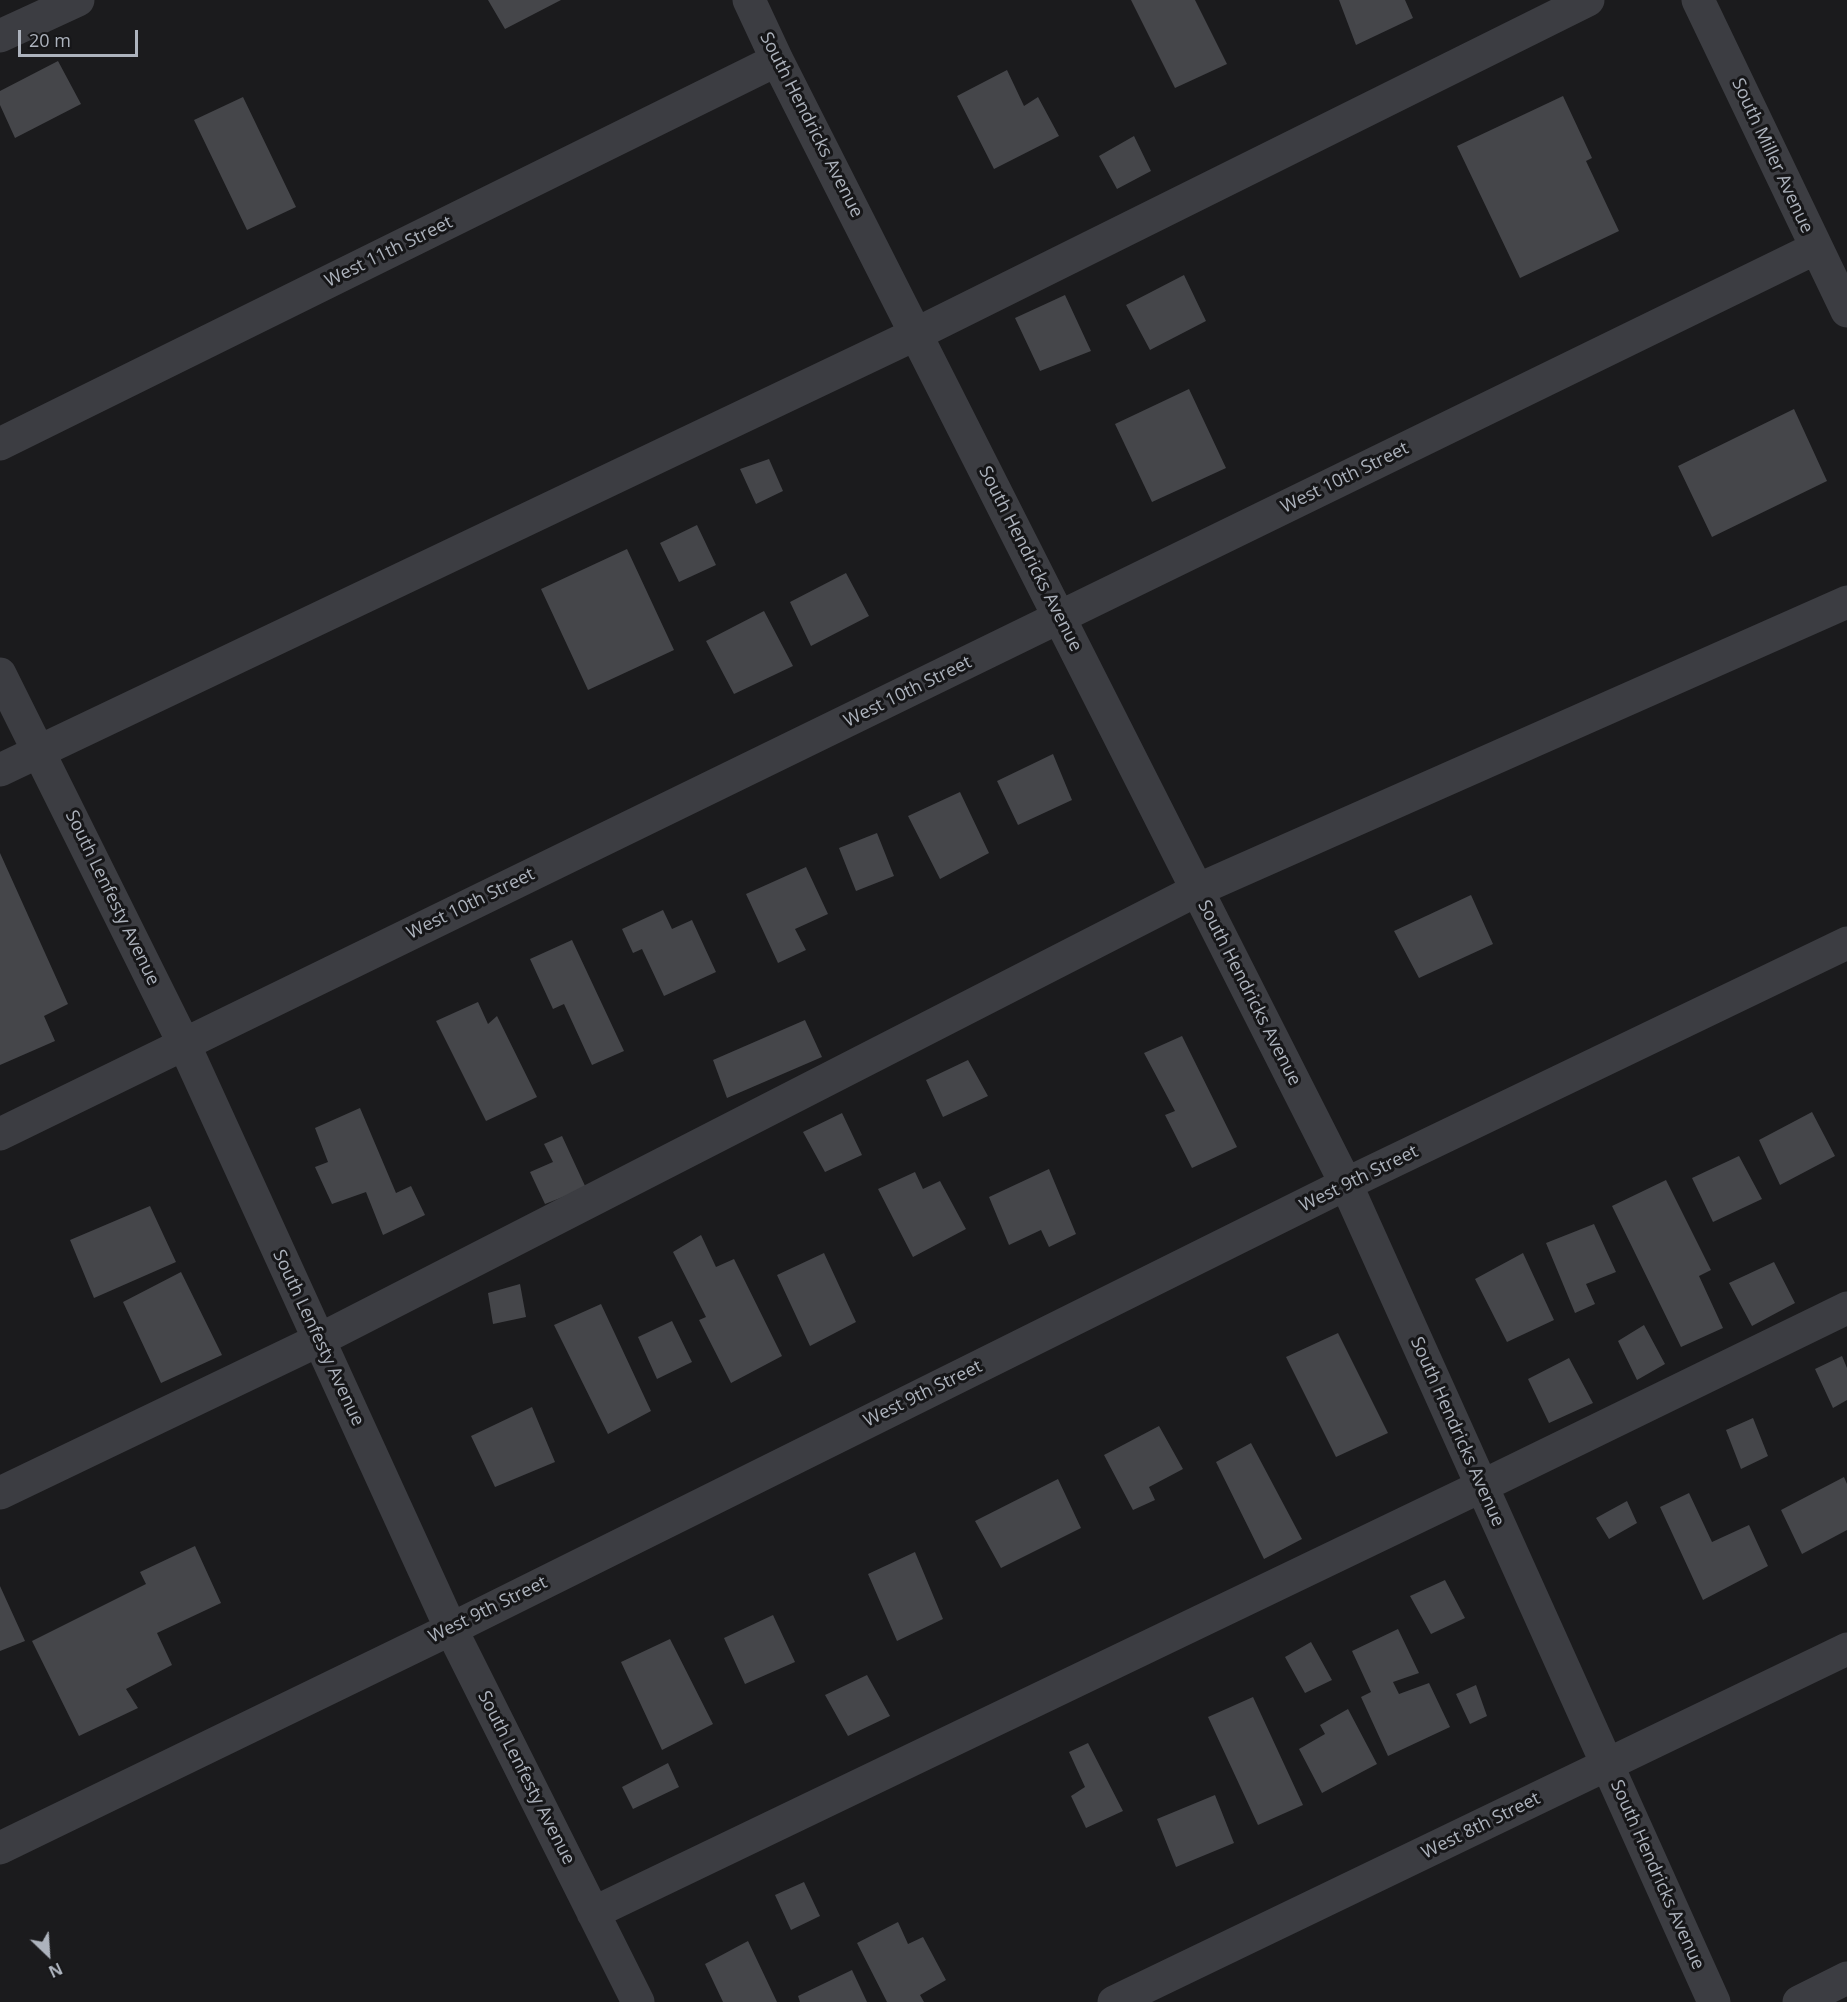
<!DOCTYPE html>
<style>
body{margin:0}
#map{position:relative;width:1847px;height:2002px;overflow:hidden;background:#1b1b1d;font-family:"Open Sans",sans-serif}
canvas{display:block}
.north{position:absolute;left:18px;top:1924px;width:60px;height:60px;-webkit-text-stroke:4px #161618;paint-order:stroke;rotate:155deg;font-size:16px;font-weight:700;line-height:24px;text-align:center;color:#adb3bd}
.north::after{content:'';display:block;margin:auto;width:21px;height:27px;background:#adb3bd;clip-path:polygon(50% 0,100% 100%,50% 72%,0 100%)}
.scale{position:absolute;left:18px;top:30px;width:120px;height:27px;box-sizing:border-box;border:3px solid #adb3bd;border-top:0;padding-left:8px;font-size:18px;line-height:21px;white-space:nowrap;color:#adb3bd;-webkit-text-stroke:4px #161618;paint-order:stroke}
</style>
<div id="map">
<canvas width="1847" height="2002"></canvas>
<div class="north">N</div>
<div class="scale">20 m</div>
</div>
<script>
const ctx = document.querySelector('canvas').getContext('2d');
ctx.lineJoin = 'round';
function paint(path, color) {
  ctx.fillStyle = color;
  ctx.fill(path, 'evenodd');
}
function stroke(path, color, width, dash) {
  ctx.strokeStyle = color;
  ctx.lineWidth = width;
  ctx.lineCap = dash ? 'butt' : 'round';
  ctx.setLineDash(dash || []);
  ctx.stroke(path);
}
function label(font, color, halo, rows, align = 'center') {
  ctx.font = font + ' "Open Sans",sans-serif';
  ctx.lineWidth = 6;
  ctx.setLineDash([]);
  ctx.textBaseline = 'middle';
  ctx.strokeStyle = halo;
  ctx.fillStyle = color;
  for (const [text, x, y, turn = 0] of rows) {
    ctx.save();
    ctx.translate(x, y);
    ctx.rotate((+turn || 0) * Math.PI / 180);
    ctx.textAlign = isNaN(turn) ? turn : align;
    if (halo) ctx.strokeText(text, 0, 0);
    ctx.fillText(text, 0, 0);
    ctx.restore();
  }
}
const building = new Path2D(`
 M488,0H561L505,29Z
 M1131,0H1195L1227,64L1175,88Z
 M1339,0H1405L1413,18L1356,45Z
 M58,61L81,104L15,138L0,105V91Z
 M1007,70L1024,106L1038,97L1059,136L994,169L957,96Z
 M1563,96L1592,158L1586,161L1619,231L1520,278L1457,146Z
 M243,97L296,207L247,230L194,120Z
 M1134,136L1151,171L1117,189L1099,156Z
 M1184,275L1206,321L1150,350L1126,305Z
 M1065,295L1091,351L1040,371L1015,318Z
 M1189,389L1226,468L1152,502L1115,424Z
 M1794,409L1827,481L1712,537L1678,466Z
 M769,459L783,491L756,504L740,469Z
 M697,525L716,565L679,582L660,543Z
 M627,549L674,650L588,690L541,589Z
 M846,573L869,616L811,646L790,602Z
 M764,611L793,666L734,694L706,641Z
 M1053,754L1072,800L1018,825L997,781Z
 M960,792L989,853L940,879L908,816Z
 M877,833L894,876L856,891L839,848Z
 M0,853L68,1004L44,1016L55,1041L0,1065Z
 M806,867L828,914L795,929L806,950L778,963L746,894Z
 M1471,895L1493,944L1419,978L1394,931Z
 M663,910L672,929L692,920L716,972L664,996L642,949L633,953L622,929Z
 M572,940L624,1051L592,1065L564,1004L553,1009L530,959Z
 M478,1002L488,1024L497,1016L537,1097L486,1121L436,1021Z
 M805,1020L822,1057L727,1098L713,1060Z
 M1182,1036L1237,1147L1192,1168L1165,1115L1175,1111L1144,1053Z
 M968,1060L988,1096L943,1117L926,1080Z
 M360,1108L396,1193L411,1186L425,1215L383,1235L366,1192L332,1204L315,1167L328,1162L315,1128Z
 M1812,1112L1835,1156L1780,1185L1759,1140Z
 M842,1113L862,1155L825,1172L803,1132Z
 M562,1136L586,1188L545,1204L530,1172L553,1162L544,1144Z
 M1739,1156L1762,1199L1713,1222L1692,1178Z
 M1049,1169L1076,1234L1049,1247L1041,1230L1009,1245L989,1197Z
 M915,1172L923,1189L940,1181L966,1229L913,1257L878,1189Z
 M1666,1180L1711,1270L1699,1276L1723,1328L1681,1347L1612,1206Z
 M150,1206L176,1262L94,1298L70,1240Z
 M1594,1224L1616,1272L1586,1284L1595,1304L1575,1313L1546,1243Z
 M701,1235L716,1267L734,1259L782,1356L731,1383L699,1320L706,1317L673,1252Z
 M824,1253L856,1322L810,1346L777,1275Z
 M1523,1253L1554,1320L1507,1342L1475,1279Z
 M1774,1262L1795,1303L1752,1326L1729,1283Z
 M181,1272L222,1355L161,1383L123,1302Z
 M520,1284L526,1317L493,1324L488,1293Z
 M601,1304L651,1411L608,1434L554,1325Z
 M672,1321L692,1362L657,1379L638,1337Z
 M1644,1325L1665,1364L1637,1380L1618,1341Z
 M1338,1333L1388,1433L1336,1457L1286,1357Z
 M1842,1356L1847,1368V1400L1833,1408L1815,1369Z
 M1569,1358L1593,1403L1549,1423L1528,1379Z
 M532,1407L555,1462L495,1487L471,1436Z
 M1753,1418L1768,1456L1741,1469L1726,1430Z
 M1159,1426L1183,1469L1149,1487L1155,1500L1133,1510L1104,1455Z
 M1251,1443L1302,1539L1264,1559L1216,1462Z
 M1844,1477L1847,1484V1530L1802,1554L1781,1510Z
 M1058,1479L1081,1528L1001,1568L975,1521Z
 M1689,1493L1712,1542L1749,1525L1768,1566L1703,1600L1660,1507Z
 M1627,1501L1637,1523L1609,1539L1596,1518Z
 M195,1546L221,1603L157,1633L172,1665L126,1689L138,1708L79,1736L32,1641L146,1584L140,1572Z
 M915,1552L943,1619L897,1641L868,1574Z
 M1445,1580L1465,1618L1431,1634L1410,1596Z
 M0,1586L25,1641L0,1651Z
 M773,1615L795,1662L745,1684L724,1638Z
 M1398,1629L1419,1673L1393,1682L1399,1694L1429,1683L1450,1727L1388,1756L1361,1697L1371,1692L1352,1651Z
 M670,1639L713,1724L662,1750L621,1662Z
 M1311,1642L1332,1680L1305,1693L1285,1657Z
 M867,1675L890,1716L848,1736L825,1695Z
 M1476,1685L1487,1716L1470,1724L1456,1694Z
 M1253,1697L1303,1805L1258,1825L1208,1717Z
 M1348,1709L1377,1764L1322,1793L1299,1749L1325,1734L1320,1725Z
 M1088,1743L1123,1811L1086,1828L1071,1796L1085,1787L1069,1752Z
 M668,1763L679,1787L633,1809L622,1787Z
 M1215,1795L1234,1843L1176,1867L1157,1819Z
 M804,1882L820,1916L791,1930L775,1895Z
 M898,1922L908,1944L923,1937L946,1980L920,1995L924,2002H887L857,1943Z
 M748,1941L777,2002H723L705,1964Z
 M852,1970L867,2002H800L798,1996Z`);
const minor = new Path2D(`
 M749,0L777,60L1346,1184L1714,2002
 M1698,0L1847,311
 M0,36L78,0
 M0,444L777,60
 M0,674L184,1044L451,1629L638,2002
 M0,770L916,334L1588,0
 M0,1134L1816,248
 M0,1493L319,1340L1197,890L1847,602
 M0,1848L451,1629L1346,1184L1847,943
 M593,1913L1482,1486L1847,1308
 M1114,2002L1847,1649
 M1799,2002L1847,1978`);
const streetNames = [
 ["South Hendricks Avenue",811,125,63],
 ["South Miller Avenue",1772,156,65],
 ["West 11th Street",389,252,-26],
 ["West 10th Street",1345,478,-26],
 ["South Hendricks Avenue",1030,559,63],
 ["West 10th Street",908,692,-26],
 ["South Lenfesty Avenue",112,898,64],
 ["West 10th Street",471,904,-26],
 ["South Hendricks Avenue",1249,993,63],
 ["West 9th Street",1359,1179,-26],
 ["South Lenfesty Avenue",318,1338,65],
 ["West 9th Street",923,1394,-26],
 ["South Hendricks Avenue",1457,1432,66],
 ["West 9th Street",488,1610,-26],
 ["South Lenfesty Avenue",526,1778,63],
 ["West 8th Street",1481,1826,-26],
 ["South Hendricks Avenue",1657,1875,66]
];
paint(building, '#45464a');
stroke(minor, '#3c3d42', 33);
label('18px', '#adb3bd', '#161618', streetNames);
</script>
